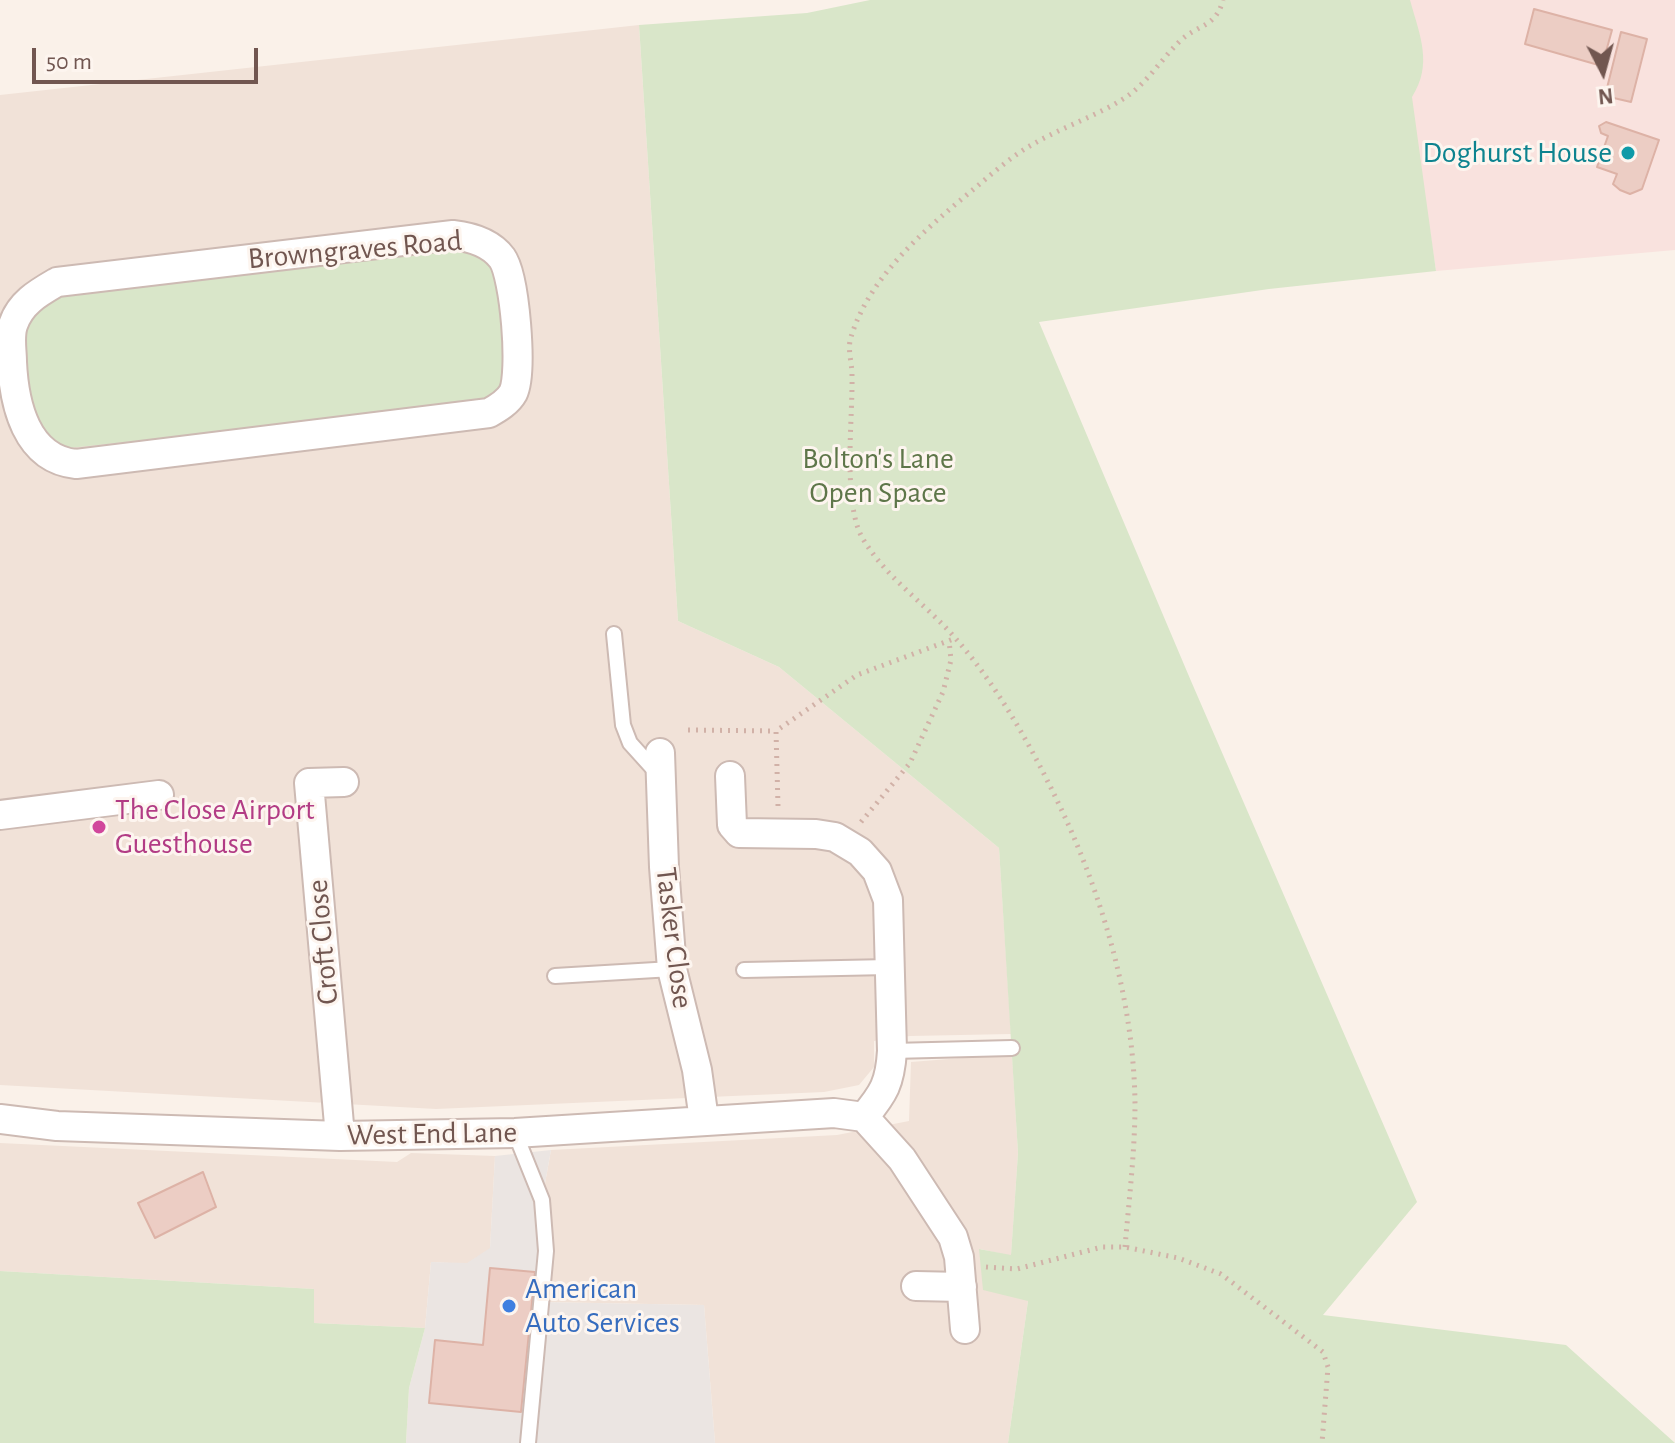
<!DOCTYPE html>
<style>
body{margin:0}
#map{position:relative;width:1675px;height:1443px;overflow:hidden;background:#faf1e9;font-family:"Alegreya Sans",sans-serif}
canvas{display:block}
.north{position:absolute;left:1563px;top:32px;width:80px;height:80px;-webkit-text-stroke:6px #fdf5ef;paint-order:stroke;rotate:174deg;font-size:22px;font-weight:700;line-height:32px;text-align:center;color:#715650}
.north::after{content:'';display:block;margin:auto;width:28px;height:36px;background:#715650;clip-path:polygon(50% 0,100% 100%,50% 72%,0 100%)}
.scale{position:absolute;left:32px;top:48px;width:226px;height:36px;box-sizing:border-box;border:4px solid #715650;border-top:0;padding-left:10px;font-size:24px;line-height:28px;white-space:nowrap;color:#715650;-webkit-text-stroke:6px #fdf5ef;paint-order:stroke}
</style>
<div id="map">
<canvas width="1675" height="1443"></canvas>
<div class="north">N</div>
<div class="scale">50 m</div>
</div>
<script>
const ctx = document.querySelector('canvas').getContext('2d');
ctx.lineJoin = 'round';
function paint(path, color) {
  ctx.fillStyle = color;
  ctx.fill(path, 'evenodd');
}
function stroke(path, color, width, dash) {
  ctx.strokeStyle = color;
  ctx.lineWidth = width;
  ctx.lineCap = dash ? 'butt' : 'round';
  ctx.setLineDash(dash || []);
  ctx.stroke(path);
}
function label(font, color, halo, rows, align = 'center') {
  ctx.font = font + ' "Alegreya Sans",sans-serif';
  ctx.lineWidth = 6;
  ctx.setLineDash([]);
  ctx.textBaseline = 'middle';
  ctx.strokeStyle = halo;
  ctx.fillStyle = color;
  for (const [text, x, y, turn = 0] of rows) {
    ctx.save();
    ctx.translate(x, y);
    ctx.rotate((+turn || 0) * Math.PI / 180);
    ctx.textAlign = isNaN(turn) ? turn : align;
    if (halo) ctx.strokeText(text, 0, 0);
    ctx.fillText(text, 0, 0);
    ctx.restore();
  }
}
const residential = new Path2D(`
 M639,25L678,621L779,667L999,848L1011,1034L910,1036L874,1041V1067L859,1085L824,1092L436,1109L0,1085V95Z
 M1012,1054L1018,1153L1011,1256L980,1249L1028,1301L1008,1443H715L704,1305L541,1302L542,1200L551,1150L837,1135L909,1121L911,1062Z
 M0,1143L397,1162L411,1153L495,1156L490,1249L467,1264L431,1262L425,1328L314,1323V1289L0,1271Z`);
const commercial = new Path2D(`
 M1395,0H1675V250L1436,271Z`);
const industrial = new Path2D(`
 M551,1150L542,1200L541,1302L704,1305L715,1443H406L409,1388L425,1328L431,1262L467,1263L490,1248L495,1156Z`);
const green = new Path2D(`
 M870,0H1410C1420,36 1433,64 1412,97L1436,271L1269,289L1039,322L1191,681L1417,1202L1323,1315L1566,1345L1675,1443H1008L1028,1301L983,1290L979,1249L1011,1255L1018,1153L999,848L779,667L678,621L639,25L807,13Z
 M445,246C461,249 486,254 495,269C502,281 510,368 505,379C498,394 486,400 472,405L60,449C50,442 38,427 34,415C29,401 22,342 26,329C31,313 47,304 60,294Z
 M0,1271L314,1289V1323L425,1328L409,1388L406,1443H0Z`);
const building = new Path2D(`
 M1534,9L1612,30L1602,66L1525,44Z
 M1621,32L1647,39L1631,102L1605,96Z
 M1606,122L1659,140L1642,189L1630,194L1620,190L1613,184L1617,174L1597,167L1608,136L1601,133L1599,126Z
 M203,1172L216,1207L155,1238L138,1203Z
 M490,1268L535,1272L521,1412L429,1403L435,1340L483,1345Z`);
const path = new Path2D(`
 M688,730L775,731
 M778,806L776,731L857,675L956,638
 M861,822L910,763L943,692L951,660L949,640
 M1125,1247C1129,1200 1135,1151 1135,1104C1134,1009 1107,912 1069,826C1040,762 1002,691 956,639C926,604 887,579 863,539C842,504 853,417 852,375C852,362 847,349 851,337C870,275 927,228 975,188C994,172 1013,155 1035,143C1063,127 1096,116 1123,99C1147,84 1161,59 1181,40C1199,24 1216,27 1223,0
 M986,1267L1017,1269L1102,1247H1125L1178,1258L1221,1274L1323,1352L1328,1367L1322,1443`);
const lane = new Path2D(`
 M614,634L623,725L630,743L658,774
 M744,970L889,967
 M555,976L672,969
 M892,1051L1012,1048
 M515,1133L542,1200L546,1251L528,1443`);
const street = new Path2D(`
 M453,235C471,237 490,242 502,258C515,276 523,373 513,393C508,402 498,408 489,413L76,464C26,459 14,404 12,362C12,350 9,337 13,325C20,303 38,293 57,282Z
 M660,753L664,867L672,969L697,1070L704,1120
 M730,776L732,825L739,833L816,834L835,837L860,852L877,871L888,900L892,1051C890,1083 884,1093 864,1117
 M0,815L159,795
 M864,1117L902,1159L953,1237L959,1257L965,1329
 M0,1119L57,1126L340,1136L515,1133L834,1113L864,1117
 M340,1136L309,783L344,782
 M916,1286L962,1287`);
const markers = [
 [1628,153,8,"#0f9aa8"],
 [99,827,8,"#d1479c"],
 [509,1306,8,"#3f7fe0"]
];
const cultureNames = [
 ["Doghurst House",1612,153]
];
const streetNames = [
 ["Browngraves Road",355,250,-5],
 ["Tasker Close",674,938,83],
 ["Croft Close",323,942,-95],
 ["West End Lane",432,1134,-1]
];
const parkNames = [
 ["Bolton's Lane",878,459],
 ["Open Space",878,493]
];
const hotelNames = [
 ["The Close Airport",115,810],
 ["Guesthouse",115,844]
];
const shopNames = [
 ["American",525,1289],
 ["Auto Services",525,1323]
];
paint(residential, '#f1e2d8');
paint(commercial, '#f9e2de');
paint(industrial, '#ebe5e2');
paint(green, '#d9e6c9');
paint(building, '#eccdc4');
stroke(building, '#ddb2a6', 2);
stroke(lane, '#cdbab3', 18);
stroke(street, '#cdbab3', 32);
stroke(path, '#d1b1a7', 5, [2, 6]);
stroke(lane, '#fff', 14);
stroke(street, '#fff', 28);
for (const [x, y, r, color] of markers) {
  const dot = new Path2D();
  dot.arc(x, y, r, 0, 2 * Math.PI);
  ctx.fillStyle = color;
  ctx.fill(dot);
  stroke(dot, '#fdf5ef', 3);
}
label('30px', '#0d838f', '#fdf5ef', cultureNames, 'right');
label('30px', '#715650', '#fdf5ef', streetNames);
label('30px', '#5e7649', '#fdf5ef', parkNames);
label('30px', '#b23c85', '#fdf5ef', hotelNames, 'left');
label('30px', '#366cbe', '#fdf5ef', shopNames, 'left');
</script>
